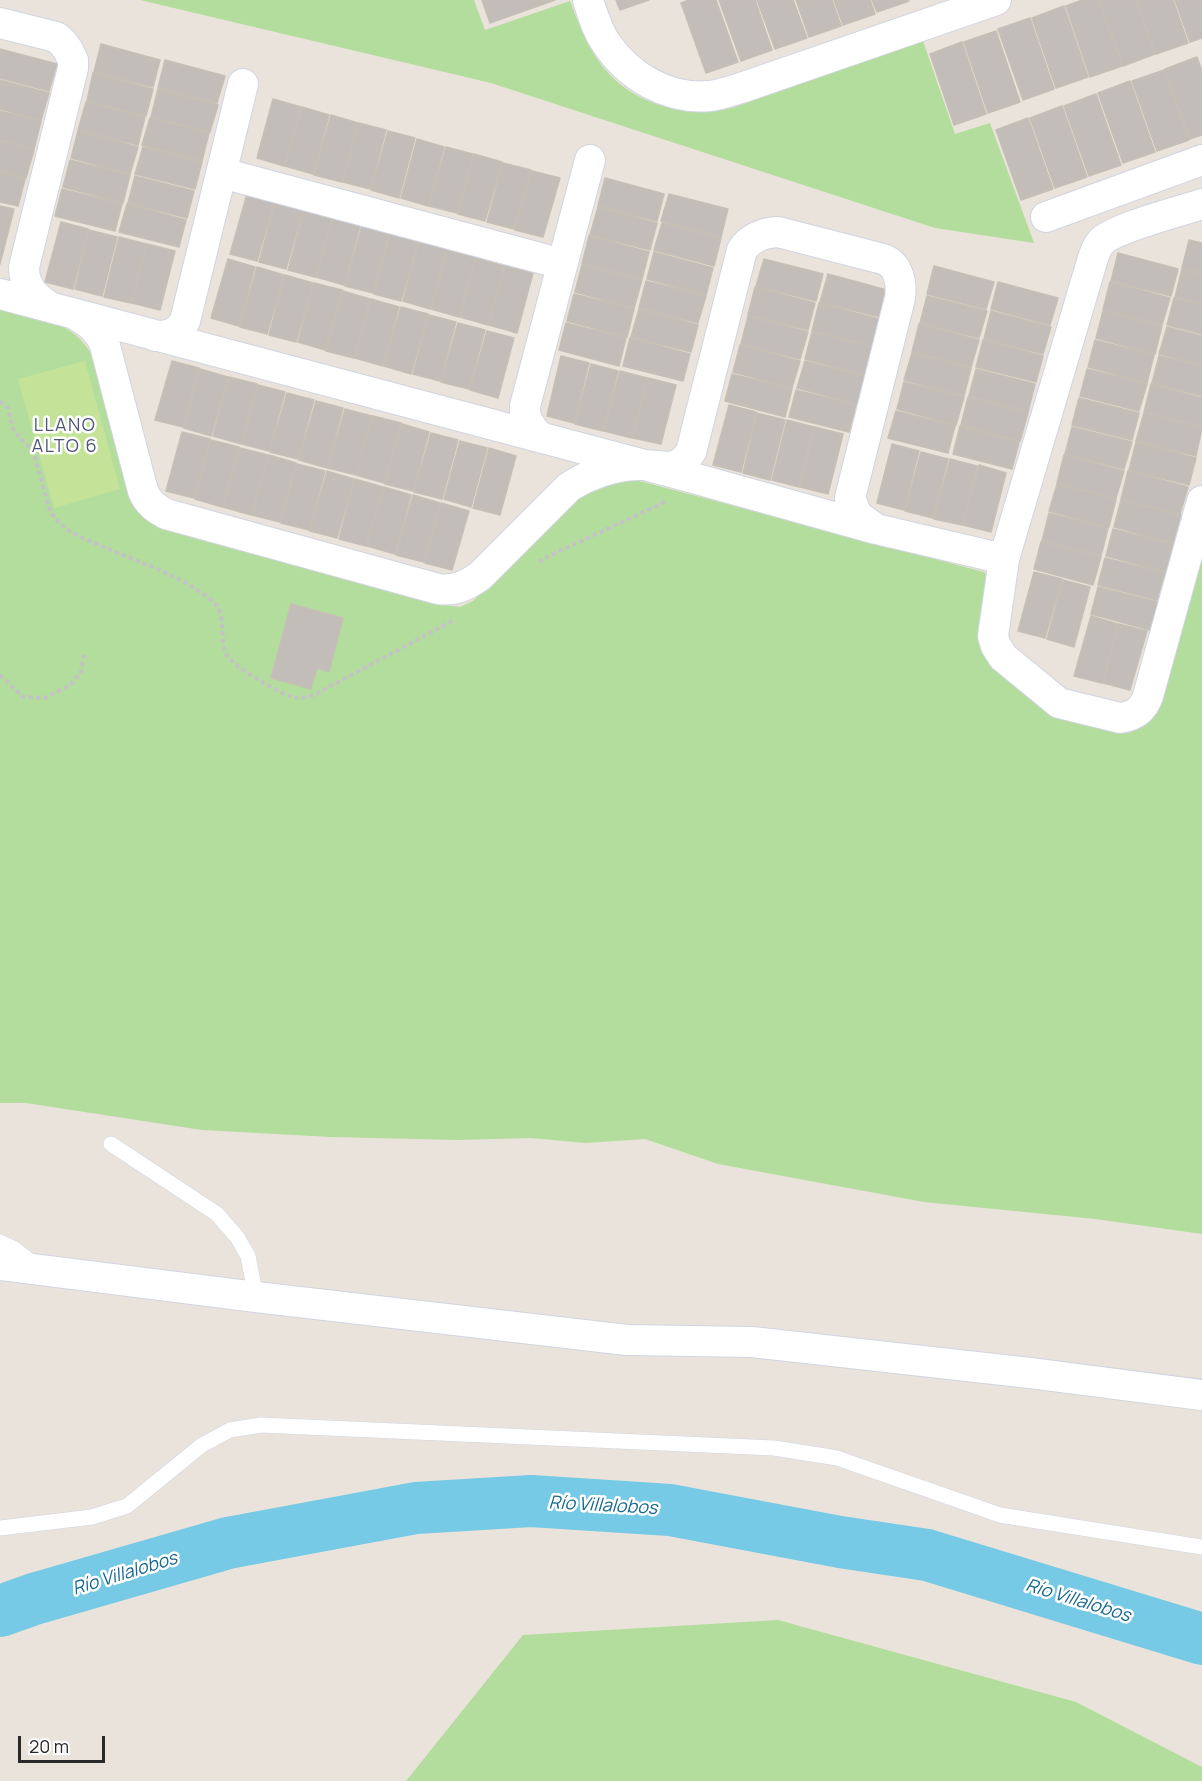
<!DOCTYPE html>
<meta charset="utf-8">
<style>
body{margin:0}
#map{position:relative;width:1202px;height:1781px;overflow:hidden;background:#eae3db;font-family:Manrope,sans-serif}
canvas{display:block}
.scale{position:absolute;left:18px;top:1736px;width:87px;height:27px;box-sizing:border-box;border:3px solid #292929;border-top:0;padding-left:8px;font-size:18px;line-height:21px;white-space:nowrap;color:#292929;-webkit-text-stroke:4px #fff;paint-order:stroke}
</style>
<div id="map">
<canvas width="1202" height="1781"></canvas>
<div class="scale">20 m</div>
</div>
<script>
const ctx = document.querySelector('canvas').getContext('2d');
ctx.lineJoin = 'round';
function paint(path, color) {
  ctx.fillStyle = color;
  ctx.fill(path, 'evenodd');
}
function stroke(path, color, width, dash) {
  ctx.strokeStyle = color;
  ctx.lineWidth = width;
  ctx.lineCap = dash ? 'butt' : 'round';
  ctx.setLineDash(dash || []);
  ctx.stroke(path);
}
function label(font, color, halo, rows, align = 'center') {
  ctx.font = font + ' Manrope,sans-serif';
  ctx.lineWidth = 5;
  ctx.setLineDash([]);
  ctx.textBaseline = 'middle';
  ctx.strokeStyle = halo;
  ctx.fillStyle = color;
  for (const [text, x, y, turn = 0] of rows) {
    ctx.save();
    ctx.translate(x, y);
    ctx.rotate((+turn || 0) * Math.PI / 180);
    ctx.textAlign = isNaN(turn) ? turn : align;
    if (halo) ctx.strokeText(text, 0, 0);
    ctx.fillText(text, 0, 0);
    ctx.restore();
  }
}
const green = new Path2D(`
 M140,0H474L485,30L570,1C578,22 586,44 600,63C631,105 683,118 732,108L923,41L955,134L990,123L1034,243L935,228L491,83Z
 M0,309C26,316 59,319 79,338C86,345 91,353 96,361L131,493L446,605L460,607L473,601L533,538L590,486L632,479L984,572L989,578L981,640L1124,728L1202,548V1234L1095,1219L924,1202L718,1164L645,1139L586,1143L531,1138L458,1140L331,1137L202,1130L26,1103H0Z
 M778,1620L1076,1702L1202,1767V1781H406L523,1635Z`);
const pitch = new Path2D(`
 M85,361L120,489L54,508L18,379Z`);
const river = new Path2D(`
 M0,1611L34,1599L228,1543L416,1508L531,1501L670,1510L840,1542L927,1555L1202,1639`);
const building = new Path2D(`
 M482,0H555L490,23Z
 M616,0H649L620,10Z
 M689,0H716L738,62L706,73L681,3Z
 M719,0H755L772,50L741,61Z
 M757,0H793L807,38L775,49Z
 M796,0H832L841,26L809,37Z
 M834,0H870L875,14L843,25Z
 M872,0H908L909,1L877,12Z
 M1082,0H1099L1122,66L1090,77L1066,6Z
 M1100,0H1136L1155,54L1123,66Z
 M1137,0H1173L1188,43L1156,54Z
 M1175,0H1202V38L1190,42Z
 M1064,6L1088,77L1056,88L1032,18Z
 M1030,18L1054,89L1023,100L998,29Z
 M996,31L1020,102L988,113L964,42Z
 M962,42L986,114L954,125L930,54Z
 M101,44L160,60L153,87L94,72Z
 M0,49L57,64L49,91L0,78Z
 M1197,57L1202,71V135L1190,139L1165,69Z
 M165,60L225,76L217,103L158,88Z
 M1164,70L1189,140L1157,151L1132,81Z
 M93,73L153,89L146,116L87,101Z
 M0,80L49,93L41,120L0,109Z
 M1130,81L1155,152L1123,163L1098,93Z
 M158,89L218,105L210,132L151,117Z
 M1096,94L1121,165L1089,176L1064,106Z
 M273,99L301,107L284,166L257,158Z
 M86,102L145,117L138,145L78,130Z
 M1062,106L1087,177L1055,188L1030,118Z
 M302,107L329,115L313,174L285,166Z
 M0,111L41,121L34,149L0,140Z
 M331,115L358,123L342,182L314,175Z
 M150,118L209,133L202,161L142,145Z
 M1028,118L1053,189L1021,200L996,130Z
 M359,123L386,130L370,189L343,182Z
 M78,131L138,147L130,174L71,158Z
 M388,131L415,138L399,198L371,190Z
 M417,139L444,147L428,206L401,198Z
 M0,141L34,150L26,178L0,171Z
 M143,147L202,162L195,189L135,174Z
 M446,147L473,154L457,213L429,206Z
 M474,154L502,162L485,221L458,214Z
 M70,160L130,175L123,203L63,187Z
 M503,163L531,170L514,229L487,222Z
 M532,171L560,178L543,237L515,230Z
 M0,172L25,179L18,206L0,202Z
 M135,176L194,191L187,218L128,203Z
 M605,178L664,194L657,221L598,206Z
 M62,189L122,204L115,231L55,216Z
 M247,194L274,202L257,261L230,254Z
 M669,194L728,209L721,237L661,221Z
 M275,203L303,210L286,269L259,262Z
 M127,204L186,220L179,247L119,232Z
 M0,206L14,209L0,264Z
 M598,207L657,223L650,250L590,235Z
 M304,211L332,218L315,277L288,270Z
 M333,218L360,226L344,285L316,277Z
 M61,222L88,229L73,289L45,282Z
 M662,223L721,238L714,266L654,250Z
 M362,226L389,234L373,293L345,286Z
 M89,230L117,237L102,296L75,289Z
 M390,234L418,242L401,301L374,294Z
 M589,236L649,252L642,279L582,264Z
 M119,237L146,244L131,303L104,297Z
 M1189,240L1202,243V273L1182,268Z
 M419,242L447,249L430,309L403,301Z
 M147,244L175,251L160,310L132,303Z
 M448,250L475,257L459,317L431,309Z
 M654,252L713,268L706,295L647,279Z
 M1118,253L1178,269L1171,296L1111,281Z
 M476,258L504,266L488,325L460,317Z
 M228,259L255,267L239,326L211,318Z
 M764,259L823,274L816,301L756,286Z
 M582,265L642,280L634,308L575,292Z
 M505,266L533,273L517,333L489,325Z
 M934,266L994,282L986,309L927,294Z
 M257,267L284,275L267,334L240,327Z
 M1182,269L1202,274V304L1175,297Z
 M828,274L887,290L880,317L820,302Z
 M285,275L313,283L296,342L269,335Z
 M646,281L706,296L698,323L639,308Z
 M998,282L1058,298L1050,325L991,309Z
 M1110,282L1170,298L1162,325L1103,310Z
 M314,283L342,290L325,350L298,342Z
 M755,287L815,303L808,330L748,315Z
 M343,291L370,299L354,358L326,351Z
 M574,294L634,309L627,337L567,321Z
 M927,296L987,311L979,338L920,323Z
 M1174,298L1202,305V334L1167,325Z
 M371,299L399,307L383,366L355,358Z
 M819,303L879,319L872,346L812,331Z
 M401,307L428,314L411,374L384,366Z
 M639,309L698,325L691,352L631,337Z
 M991,311L1051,327L1043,354L984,339Z
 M1103,311L1162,326L1155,354L1096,338Z
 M429,315L456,322L440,381L413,374Z
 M748,316L808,332L800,359L741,344Z
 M458,323L485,330L469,389L441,382Z
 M566,323L626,338L619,366L559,350Z
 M919,324L979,340L971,367L912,352Z
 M1167,327L1202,336V365L1159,354Z
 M487,331L514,338L498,398L470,390Z
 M812,332L872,347L865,375L805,359Z
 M630,338L690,354L683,381L623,366Z
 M983,340L1043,356L1036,382L976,367Z
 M1095,340L1154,355L1147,383L1088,367Z
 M740,345L800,361L792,388L733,372Z
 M912,353L971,368L964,396L904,380Z
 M561,356L589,363L574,423L547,416Z
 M1159,356L1202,366V396L1152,383Z
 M172,361L199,368L183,427L155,420Z
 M805,361L864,376L857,404L797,388Z
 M591,364L618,371L603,431L575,424Z
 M200,369L228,377L211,436L184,428Z
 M976,369L1035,384L1028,412L969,396Z
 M1087,369L1147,384L1139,411L1080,396Z
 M620,371L647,378L632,438L604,431Z
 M732,374L792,389L785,417L725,401Z
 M229,377L257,384L241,444L213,436Z
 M648,378L676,385L661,444L633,438Z
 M904,382L964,397L956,425L897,409Z
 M1151,384L1202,398V427L1144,412Z
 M258,385L285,392L269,451L242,444Z
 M796,390L856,405L849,432L789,417Z
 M287,393L314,400L298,459L270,452Z
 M968,397L1028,413L1020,441L961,425Z
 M1079,398L1139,413L1132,440L1072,425Z
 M316,401L343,408L327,468L299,460Z
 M729,405L756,412L741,472L713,465Z
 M345,409L372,416L356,475L328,468Z
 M896,411L955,426L948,453L888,438Z
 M757,413L785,420L770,480L743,473Z
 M1144,413L1202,428L1196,456L1136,441Z
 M373,416L401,423L384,483L356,475Z
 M787,420L814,427L799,487L772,480Z
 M402,424L429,432L413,491L385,484Z
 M960,426L1019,442L1012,469L953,454Z
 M815,427L843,434L828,494L800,487Z
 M1072,427L1132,442L1124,469L1065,454Z
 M182,432L210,439L194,498L166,491Z
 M431,433L458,440L442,499L414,492Z
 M211,440L239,447L222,507L195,499Z
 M460,441L487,448L471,507L444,499Z
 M1136,442L1196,458L1189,485L1129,470Z
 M892,444L919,451L904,510L877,503Z
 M240,448L268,455L251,515L223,507Z
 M489,448L516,456L500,515L473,508Z
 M921,452L948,459L933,518L905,511Z
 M269,455L296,463L280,522L252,515Z
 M1064,455L1124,471L1116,498L1057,483Z
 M950,459L977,466L962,525L934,519Z
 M297,464L325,471L309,530L281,523Z
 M979,465L1006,473L991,532L963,525Z
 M327,471L354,479L337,538L310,531Z
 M1128,471L1188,487L1180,514L1121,499Z
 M355,479L383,487L366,546L339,539Z
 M1057,484L1116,499L1109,527L1049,511Z
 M384,487L411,495L395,554L367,546Z
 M413,495L440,503L424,562L396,555Z
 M1121,500L1181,515L1173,543L1114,527Z
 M441,503L469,511L452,570L425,563Z
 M1049,513L1108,528L1101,556L1042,541Z
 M1113,529L1173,544L1166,572L1106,556Z
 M1041,542L1101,557L1093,585L1034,569Z
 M1105,558L1165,573L1157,600L1098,585Z
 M1034,572L1062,579L1045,638L1018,631Z
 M1063,580L1090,587L1074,647L1047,639Z
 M1098,587L1158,602L1150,630L1091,614Z
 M291,604L343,618L329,672L317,668L311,689L271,678Z
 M1091,616L1118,624L1102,683L1074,676Z
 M1119,624L1147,631L1130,690L1103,683Z`);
const path = new Path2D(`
 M0,401L8,408L13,429L21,439L33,450L50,511C63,533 88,540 111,550C144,564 181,576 210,599C230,616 217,636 227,655C233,667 278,692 292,697C299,699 306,697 314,695L454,620
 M539,562L547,557L665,502
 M0,675L23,697L45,698L70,685L81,672L84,655`);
const service = new Path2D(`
 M111,1144L217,1214L237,1237L248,1256L256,1297
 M0,1242L13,1248L35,1265
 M0,1528L92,1517L127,1506L202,1445L230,1430L261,1425L774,1448L837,1458L1000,1515L1202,1547`);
const minor = new Path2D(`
 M588,0C593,15 597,30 606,43C629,77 668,100 710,96C720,95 731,91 741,88L996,0
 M0,23L56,37L63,43L68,50L73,60V68L24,267C24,288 35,298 52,308
 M222,173L562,264
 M1202,204C1181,211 1114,228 1101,242C1097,246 1095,253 1093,258L1004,559L993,636L996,646L1003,657L1059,703L1120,718C1135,716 1143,710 1148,696L1202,501
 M1046,217L1202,160
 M0,294L686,476L876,529L1004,559
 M74,314C87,321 97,328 104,342L143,491C148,503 155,508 166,514L438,589C455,591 466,586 480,576L569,487C589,474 616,465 640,465C663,464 675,475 691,452L742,250C751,237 763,233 778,232L883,259C899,265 902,283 900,298L850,498L857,515L876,529
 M155,336C169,336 178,333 185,321L243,84
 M542,438C531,430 524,420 525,406L590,160
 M0,1265L256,1297L627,1340L752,1342L1030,1373L1202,1395`);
const neighbourhoodNames = [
 ["LLANO",65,426],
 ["ALTO 6",65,447]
];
const waterNames = [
 ["Río Villalobos",603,1506,3],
 ["Río Villalobos",125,1574,-17],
 ["Río Villalobos",1078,1601,17]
];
paint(green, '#b3dd9c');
paint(pitch, '#c5e398');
stroke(river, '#76cae5', 52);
paint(building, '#c2bdb8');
stroke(building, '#c5bfb5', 1.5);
stroke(service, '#d1d4e1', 16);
stroke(minor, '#d1d4e1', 32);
stroke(path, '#c3c3c3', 4, [4.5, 3]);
stroke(service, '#fff', 15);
stroke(minor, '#fff', 30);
ctx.letterSpacing = '1.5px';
label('18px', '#4d5576', '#fff', neighbourhoodNames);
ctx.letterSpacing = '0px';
label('italic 18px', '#17688e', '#fff', waterNames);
</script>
